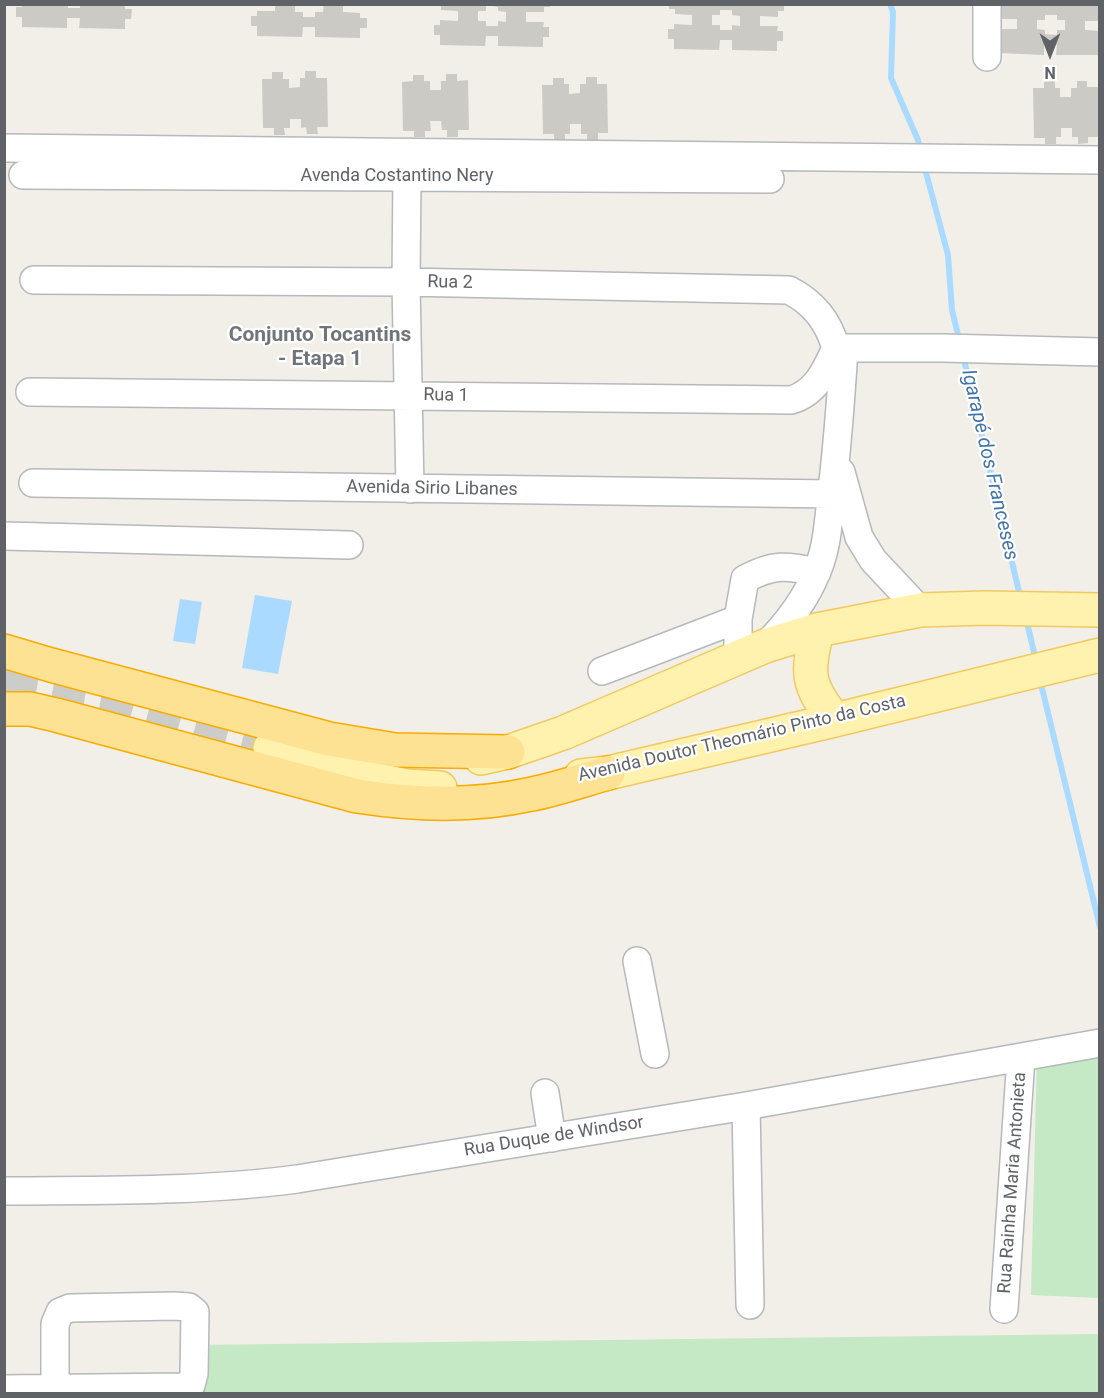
<!DOCTYPE html>
<meta charset="utf-8">
<style>
body{margin:0}
#map{position:relative;width:1104px;height:1398px;overflow:hidden;background:#f1efe8;font-family:Roboto,sans-serif}
canvas{display:block}
.frame{position:absolute;inset:0;border:6px solid #5f6368;pointer-events:none}
.north{position:absolute;left:1020px;top:24px;width:60px;height:60px;-webkit-text-stroke:4px #fff;paint-order:stroke;rotate:180deg;font-size:16px;font-weight:700;line-height:24px;text-align:center;color:#5f6368}
.north::after{content:'';display:block;margin:auto;width:21px;height:27px;background:#5f6368;clip-path:polygon(50% 0,100% 100%,50% 72%,0 100%)}
</style>
<div id="map">
<canvas width="1104" height="1398"></canvas>
<div class="frame"></div>
<div class="north">N</div>
</div>
<script>
const ctx = document.querySelector('canvas').getContext('2d');
ctx.lineJoin = 'round';
function paint(path, color) {
  ctx.fillStyle = color;
  ctx.fill(path, 'evenodd');
}
function stroke(path, color, width, dash) {
  ctx.strokeStyle = color;
  ctx.lineWidth = width;
  ctx.lineCap = dash ? 'butt' : 'round';
  ctx.setLineDash(dash || []);
  ctx.stroke(path);
}
function label(font, color, halo, rows, align = 'center') {
  ctx.font = font + ' Roboto,sans-serif';
  ctx.lineWidth = 4.5;
  ctx.setLineDash([]);
  ctx.textBaseline = 'middle';
  ctx.strokeStyle = halo;
  ctx.fillStyle = color;
  for (const [text, x, y, turn = 0] of rows) {
    ctx.save();
    ctx.translate(x, y);
    ctx.rotate((+turn || 0) * Math.PI / 180);
    ctx.textAlign = isNaN(turn) ? turn : align;
    if (halo) ctx.strokeText(text, 0, 0);
    ctx.fillText(text, 0, 0);
    ctx.restore();
  }
}
const green = new Path2D(`
 M1099,1053V1298L1031,1295L1037,1056Z
 M1099,1334V1393L193,1394L195,1345Z`);
const water = new Path2D(`
 M255,595L292,601L278,674L242,668Z
 M180,599L202,602L195,644L173,641Z`);
const stream = new Path2D(`
 M890,4L893,12L891,78L918,140L921,152
 M924,165L948,255L952,310L960,343
 M963,356L1021,600
 M1026,618L1036,661
 M1040,680L1100,927`);
const building = new Path2D(`
 M22,4H68V8H80V4H125V9H132L131,19H125V29L79,28L80,18H67V28L22,27V17H16V7H22Z
 M275,4H295V12H303V17H315V12H323L324,4H343V12L360,13V18H367V28H360V38L315,37V27H303L302,37L257,36V26H251V16H257V11H275Z
 M441,4H486V11H478V21H486V26H498V21L506,22V12L498,11V7L492,6V4H550V7H544V12H526V22H544L543,27H549V37H543V47L498,46V36H486L485,46L440,45V35H434V25H440V20L458,21V11L441,10Z
 M669,4H784V11H778V17L760,16V26H778L777,31H783V41H777V51L732,50V40H720L719,50L674,49V39H668V29H674V24L692,25V15L675,14V9H669ZM720,10H732V15L740,16V26L732,25V30H720V25H712V15H720Z
 M994,4L1100,5V21H1085V30L1100,31V55H1056L1057,45L1044,44V55L999,53V29H1017V19H999ZM1045,15H1057V20H1065V30H1057V35L1045,34V30L1037,29V20H1045Z
 M305,71H316V78H327L328,127H317L318,134H307L306,127L301,128V119H290V128H284L285,135H274V128H263L262,79H272V72H283V79H289V88L300,87V78H305Z
 M446,74H457V81L468,80L469,130H458V137H447V130H442L441,121H430L431,131H425V137H414V131H403L402,82L413,81V75H424V81H430V90H441V81H446Z
 M586,77H597V84H607L608,133H598V140H587V134H581V124H570V134H565V140L554,141V134H543L542,85H553V78H564V84H569V94L580,93V84H586Z
 M1055,81V88H1060V97H1071V88H1077V81H1087V87H1098L1099,137H1088V143L1078,144V137H1072V128H1061V137H1056V144H1045V138H1034L1033,88H1044V82Z`);
const majorTunnel = new Path2D(`
 M4,684L106,703L270,748`);
const minor = new Path2D(`
 M987,57V4
 M4,148L1100,160
 M23,175L770,179
 M407,176L406,282L410,489
 M34,280L406,282L789,290C814,303 828,321 836,348
 M836,348H943L1100,352
 M30,392L791,400C816,393 826,370 836,348
 M841,472L859,537L873,560L920,610
 M33,483L832,494
 M4,536L349,545
 M765,646C786,625 806,599 817,571C827,548 828,524 831,499C837,449 841,399 844,348
 M738,658V619L745,579C773,564 786,565 817,572
 M602,671L738,619
 M637,961L655,1054
 M545,1093L552,1138
 M746,1106L750,1305
 M4,1191C102,1190 200,1192 297,1179L746,1106L1100,1043
 M1004,1309L1021,1057
 M4,1389L181,1387L191,1385L194,1374L195,1312L189,1307L174,1306L70,1308L60,1312L55,1324V1388`);
const major = new Path2D(`
 M817,630C807,674 806,684 835,720
 M270,748L364,760
 M481,758L508,752L563,733L765,646L817,630L920,610L985,608L1100,610
 M331,770L406,786L440,788
 M581,776L608,773L835,720L1100,655`);
const highway = new Path2D(`
 M4,651L51,665L329,739L395,750L508,752
 M4,709H30L56,715L357,796C416,805 473,807 532,794C558,789 583,780 608,773`);
const streetNames = [
 ["Avenda Costantino Nery",397,176],
 ["Rua 2",450,283,1],
 ["Rua 1",446,396,1],
 ["Avenida Sirio Libanes",432,489,1],
 ["Avenida Doutor Theomário Pinto da Costa",742,739,-13],
 ["Rua Duque de Windsor",554,1137,-9],
 ["Rua Rainha Maria Antonieta",1013,1183,-86]
];
const waterNames = [
 ["Igarapé dos Franceses",989,465,77]
];
const quarterNames = [
 ["Conjunto Tocantins",320,336],
 ["- Etapa 1",320,360]
];
paint(green, '#c5e8c5');
paint(water, '#aadaff');
stroke(stream, '#aadaff', 6);
paint(building, '#cccac5');
stroke(majorTunnel, '#ccccc8', 33, [33, 16]);
stroke(minor, '#b5b8bc', 30);
stroke(major, '#f2c960', 36);
stroke(highway, '#f9ab00', 36);
stroke(minor, '#fff', 27);
stroke(major, '#fff2af', 33);
stroke(highway, '#fde293', 33);
label('18px', '#5f6368', '#fff', streetNames);
label('italic 20px', '#4174aa', '#fff', waterNames);
label('bold 21px', '#70757a', '#fff', quarterNames);
</script>
